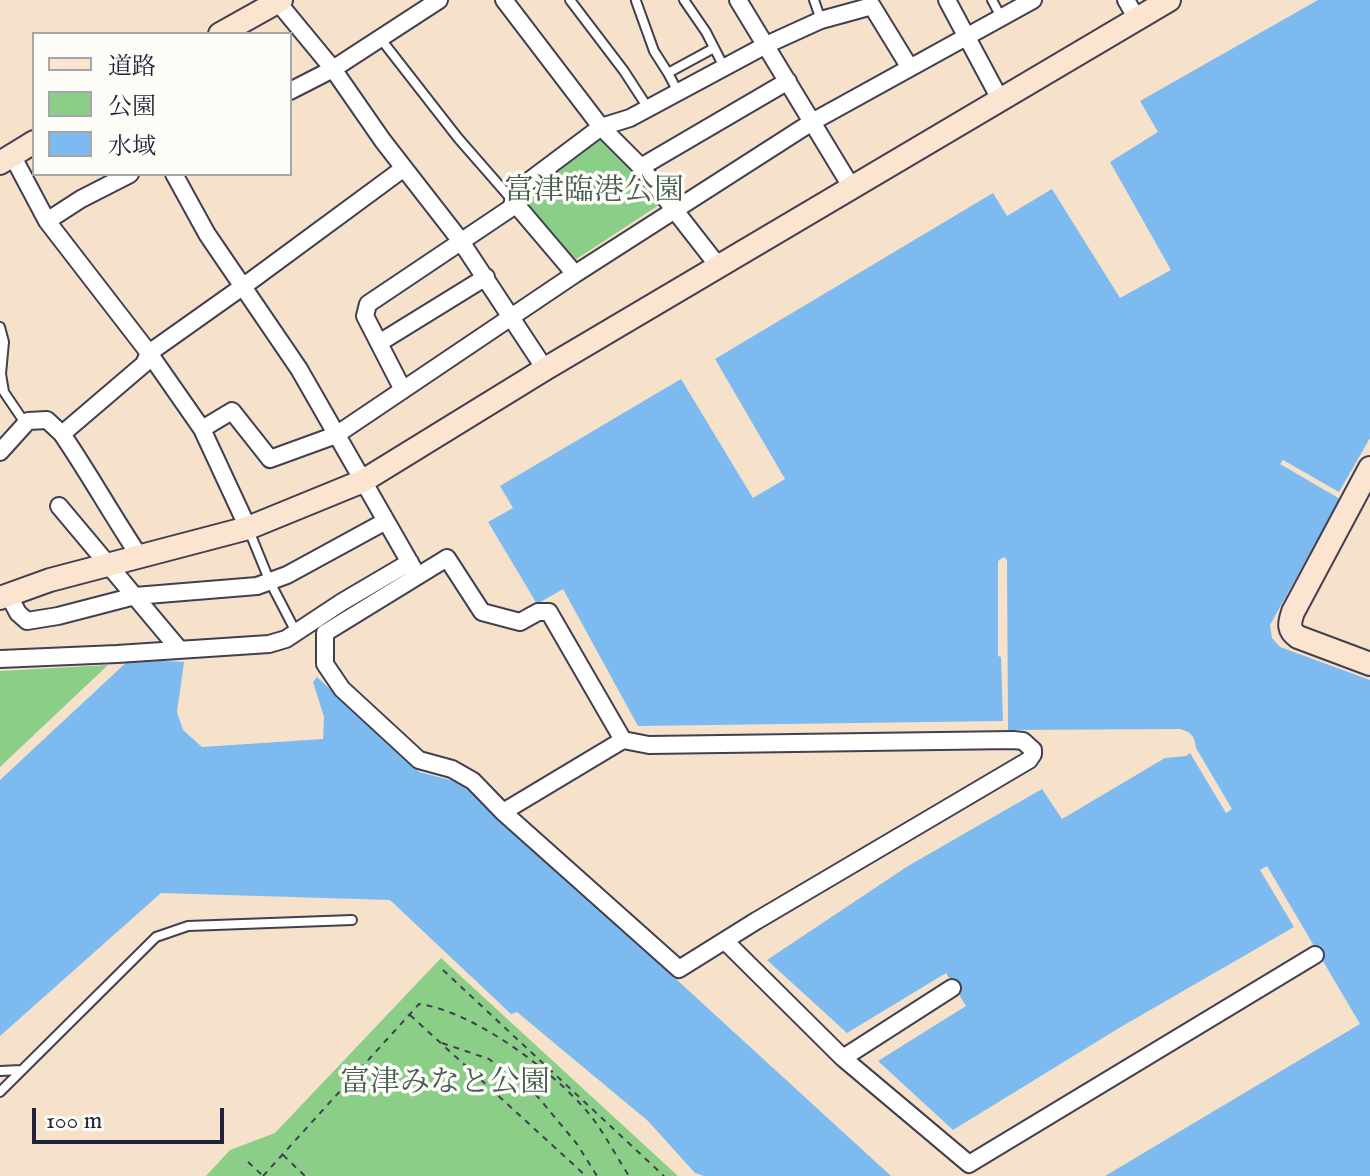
<!DOCTYPE html>
<meta charset="utf-8">
<style>
body{margin:0}
#map{position:relative;width:1370px;height:1176px;overflow:hidden;background:#f6e2ca;font-family:"IM FELL English","Noto Serif JP",serif}
canvas{display:block}
.legend{position:absolute;left:32px;top:32px;width:260px;height:144px;box-sizing:border-box;background:#fdfcf7;border:2px solid #a5a5ac;margin:0;padding:10px 14px;list-style:none;font-size:24px;color:#22223b}
.legend li{display:flex;align-items:center;gap:16px;height:40px}
.legend b{width:40px;border:2px solid #a5a5ac}
.scale{position:absolute;left:32px;top:1108px;width:192px;height:36px;box-sizing:border-box;border:4px solid #22223b;border-top:0;padding-left:10px;font-size:24px;line-height:28px;white-space:nowrap;color:#22223b;-webkit-text-stroke:6px #fdfcf7;paint-order:stroke}
</style>
<div id="map">
<canvas width="1370" height="1176"></canvas>
<ul class="legend">
<li><b style="height:10px;background:#fce5d0"></b>道路</li>
<li><b style="height:22px;background:#8ace88"></b>公園</li>
<li><b style="height:22px;background:#7cbaf0"></b>水域</li>
</ul>
<div class="scale">100 m</div>
</div>
<script>
const ctx = document.querySelector('canvas').getContext('2d');
ctx.lineJoin = 'round';
function paint(path, color) {
  ctx.fillStyle = color;
  ctx.fill(path, 'evenodd');
}
function stroke(path, color, width, dash) {
  ctx.strokeStyle = color;
  ctx.lineWidth = width;
  ctx.lineCap = dash ? 'butt' : 'round';
  ctx.setLineDash(dash || []);
  ctx.stroke(path);
}
function label(font, color, halo, rows, align = 'center') {
  ctx.font = font + ' "IM FELL English","Noto Serif JP",serif';
  ctx.lineWidth = 7;
  ctx.setLineDash([]);
  ctx.textBaseline = 'middle';
  ctx.strokeStyle = halo;
  ctx.fillStyle = color;
  for (const [text, x, y, turn = 0] of rows) {
    ctx.save();
    ctx.translate(x, y);
    ctx.rotate((+turn || 0) * Math.PI / 180);
    ctx.textAlign = isNaN(turn) ? turn : align;
    if (halo) ctx.strokeText(text, 0, 0);
    ctx.fillText(text, 0, 0);
    ctx.restore();
  }
}
const green = new Path2D(`
 M603,134L662,203L575,260L519,203L520,192Z
 M108,665L0,767V671Z
 M441,958L678,1176H206L230,1150L275,1133Z`);
const water = new Path2D(`
 M1318,0H1370V438L1339,492L1283,460L1280,464L1340,499L1270,625L1272,638L1280,647L1370,680V1176H1105L1360,1024L1267,866L1260,870L1294,927L1119,1028L953,1130L878,1061L966,1006L946,973L847,1033L767,960L908,866L1042,789L1062,819L1165,758L1186,756L1190,753L1226,813L1232,809L1196,748C1195,736 1191,732 1180,729L1008,730L1007,560L1004,557L998,561V656L1001,657L1003,721L638,726L563,589L537,604L488,522L513,508L500,486L681,379L753,498L785,479L715,359L993,193L1007,216L1052,189L1120,298L1171,270L1110,162L1158,132L1140,101Z
 M130,659L184,662L177,712L183,730L202,747L323,739L324,717L313,682L317,677L419,772L462,783L891,1176H704L695,1173L648,1121L517,1012L511,1014L390,900L161,893L0,1036V780Z`);
const path = new Path2D(`
 M443,970L664,1176
 M410,1015L586,1176
 M442,1043L489,1059L538,1097L577,1144L597,1176
 M283,1155L305,1176
 M248,1162L261,1174
 M263,1176L419,1004C475,1011 564,1078 596,1123C608,1140 618,1159 629,1176`);
const lane = new Path2D(`
 M570,0L624,71L648,108
 M684,0L706,32L724,67
 M814,0L821,20
 M992,0L1001,17
 M636,1L654,51L668,73L678,92
 M380,38L458,138L513,201
 M668,73L714,48
 M0,327L4,342L1,374L4,392L25,423
 M248,528L270,582L296,632
 M0,1071L21,1070
 M0,1092L156,937L188,926L352,920`);
const street = new Path2D(`
 M276,0L333,69L383,141L460,240L545,369
 M504,0L601,127L641,167L719,267
 M738,0L852,188
 M947,0L1001,101
 M1126,0L1137,19
 M290,91L333,69L439,0
 M12,155L47,221L149,353L202,429L248,528
 M641,167L788,81
 M174,174L207,234L299,369L417,575
 M513,201L575,274
 M47,221L81,199L130,174
 M379,343L486,277
 M403,390L365,316L368,304L511,208L517,190L601,127L630,118L766,45L821,20L872,6L910,68
 M202,429L232,411L270,459L336,435L575,274L812,122L1033,0
 M62,434C90,475 113,517 140,557
 M0,452L28,421L47,420L62,434L144,364L149,353L252,280L404,168
 M59,506L179,649
 M8,594L18,613L27,621L58,616L135,596L257,586L287,575L386,521
 M0,659L117,654L269,644L286,639L342,602L410,562
 M503,812L623,740L649,745L1013,740L1023,741L1033,750V754L1029,760L756,921L679,969L503,812L473,781L452,769L419,760L342,689L325,664V633L447,558L482,612L520,622L538,612H549L623,740
 M725,941L843,1058L969,1164L1315,955
 M843,1058L952,988`);
const secondary = new Path2D(`
 M220,34L281,0
 M0,163L34,142
 M1370,468L1293,612C1289,624 1288,630 1298,637L1370,664
 M0,598L50,580L248,528L363,481L545,369L1169,0`);
const parkNames = [
 ["富津臨港公園",594,193],
 ["富津みなと公園",445,1085]
];
paint(green, '#8ace88');
paint(water, '#7cbaf0');
stroke(lane, '#423f50', 12);
stroke(street, '#423f50', 20);
stroke(secondary, '#423f50', 26);
stroke(path, '#423f50', 2, [6, 6]);
stroke(lane, '#fff', 8);
stroke(street, '#fff', 16);
stroke(secondary, '#fce5d0', 22);
label('30px', '#465e56', '#fdfcf7', parkNames);
</script>
